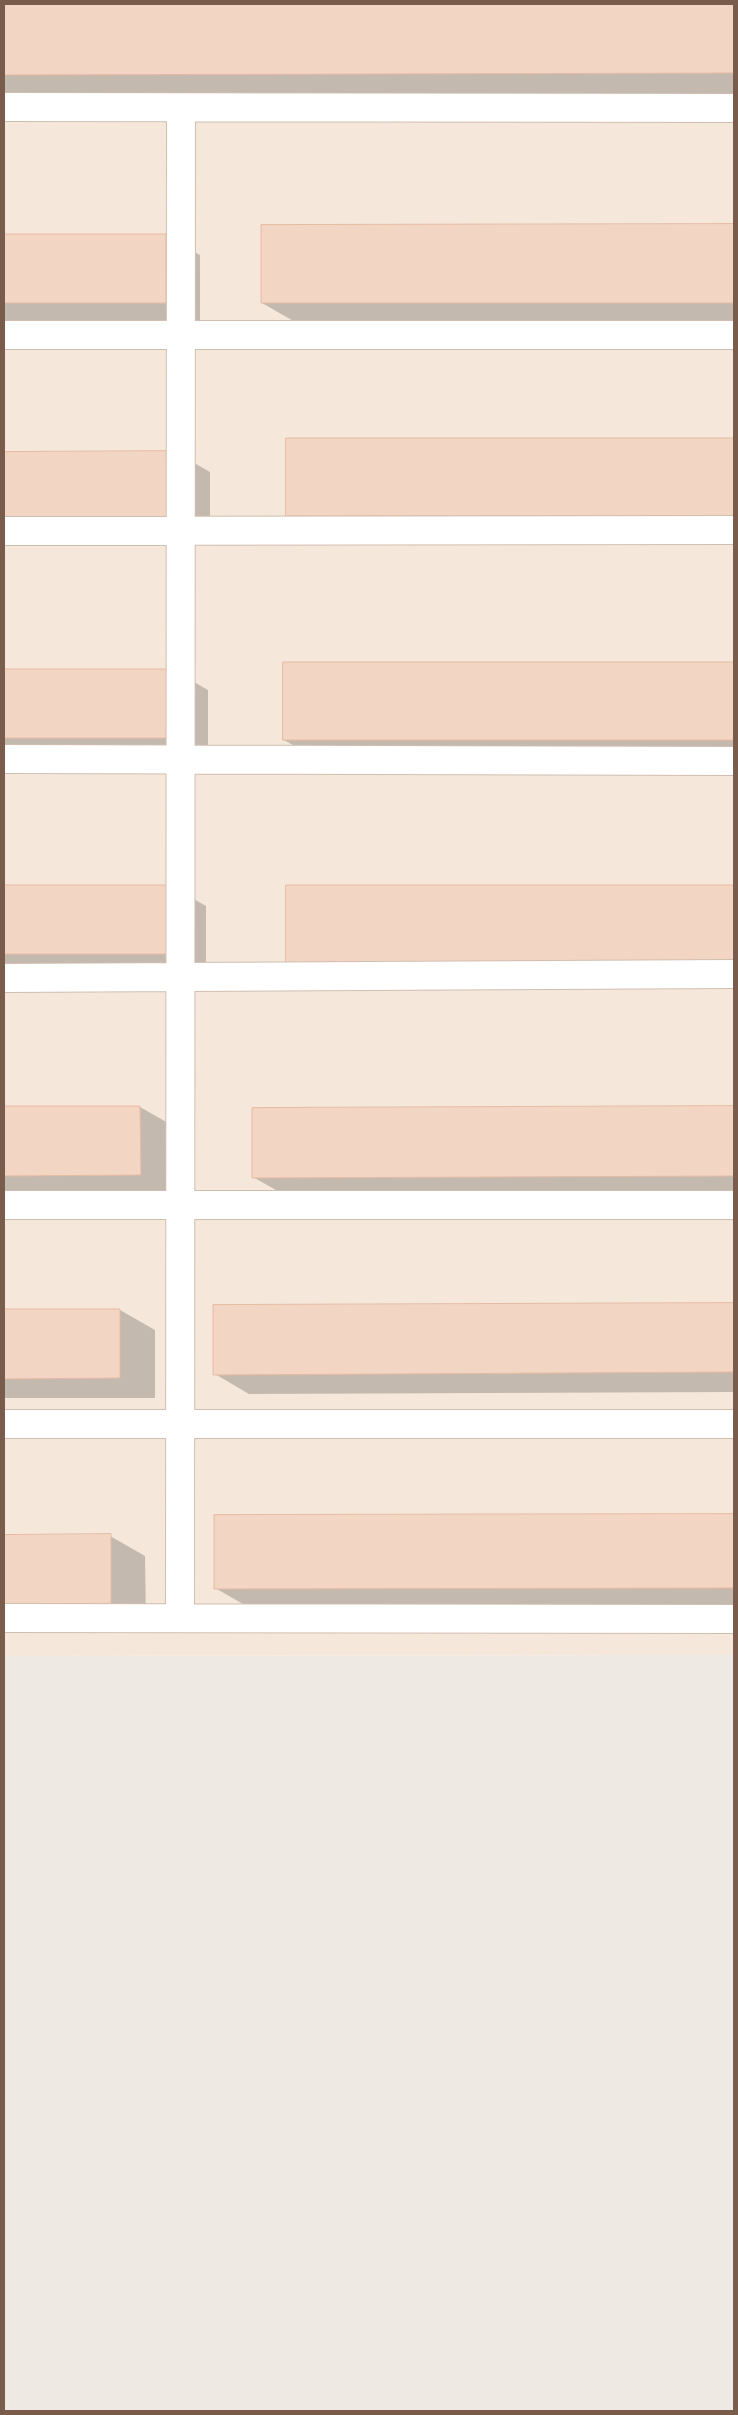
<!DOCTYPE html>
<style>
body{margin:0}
#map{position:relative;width:738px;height:2415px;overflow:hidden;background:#fdf6ec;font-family:Rubik,sans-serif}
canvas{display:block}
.frame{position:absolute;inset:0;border:5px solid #7a5c4d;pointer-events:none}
</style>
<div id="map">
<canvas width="738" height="2415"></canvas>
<div class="frame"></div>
</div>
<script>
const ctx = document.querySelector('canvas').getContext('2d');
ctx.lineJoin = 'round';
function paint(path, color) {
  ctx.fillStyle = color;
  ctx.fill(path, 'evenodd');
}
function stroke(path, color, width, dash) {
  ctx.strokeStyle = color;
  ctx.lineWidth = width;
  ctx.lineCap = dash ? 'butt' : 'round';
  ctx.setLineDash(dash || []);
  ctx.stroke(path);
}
const residential = new Path2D(`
 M4,4H734V1655L4,1656Z`);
const industrial = new Path2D(`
 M734,1655V2411H4V1656Z`);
const shadow = new Path2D(`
 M734,4V93L4,95V5Z
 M734,225V322L297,323L262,303V226Z
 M4,235H165L200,255V322L4,323Z
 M287,439H734V535H322L287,515Z
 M175,452L210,472V539L4,540V453Z
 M284,664H734V760H319L284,740Z
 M173,670L208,690V757L4,758V671Z
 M171,886L206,906V973H4V887Z
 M287,886H734V982Z
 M140,1107L175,1127V1195L4,1196V1108Z
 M734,1107V1195L288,1197L253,1177V1110Z
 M734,1304V1392L249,1394L215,1374L214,1307Z
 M4,1310H120L155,1330V1398H4Z
 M734,1515V1607L250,1608L215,1588V1517Z
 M4,1536H110L145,1556L146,1623L4,1624Z`);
const building = new Path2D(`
 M4,4H734V73L4,75Z
 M734,224V303H261V225Z
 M4,234H166V303H4Z
 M286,438H734V516H286Z
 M175,451V520H4V452Z
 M283,662H734V740H283Z
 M4,669H174V738H4Z
 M4,885H171L172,954H4Z
 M286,885H734V963H286Z
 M4,1106H140L141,1175L4,1176Z
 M734,1106V1176L252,1178V1108Z
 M734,1303V1372L213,1375V1305Z
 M4,1309H120V1378L4,1379Z
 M734,1514V1588L214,1589V1515Z
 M111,1534V1604H4V1535Z`);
const minor = new Path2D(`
 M4,107L734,108
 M4,335H734
 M4,531L734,530
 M4,759L734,761
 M4,978L734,974
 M4,1205H734
 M4,1424H734
 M4,1618L734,1619
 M180,1618L181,108`);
paint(residential, '#f5e8da');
paint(industrial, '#efe9e4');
paint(shadow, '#0003');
paint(building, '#f3d5c3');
stroke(building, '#e6bba3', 1);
stroke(minor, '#d1beb0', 30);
stroke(minor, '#fff', 28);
</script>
